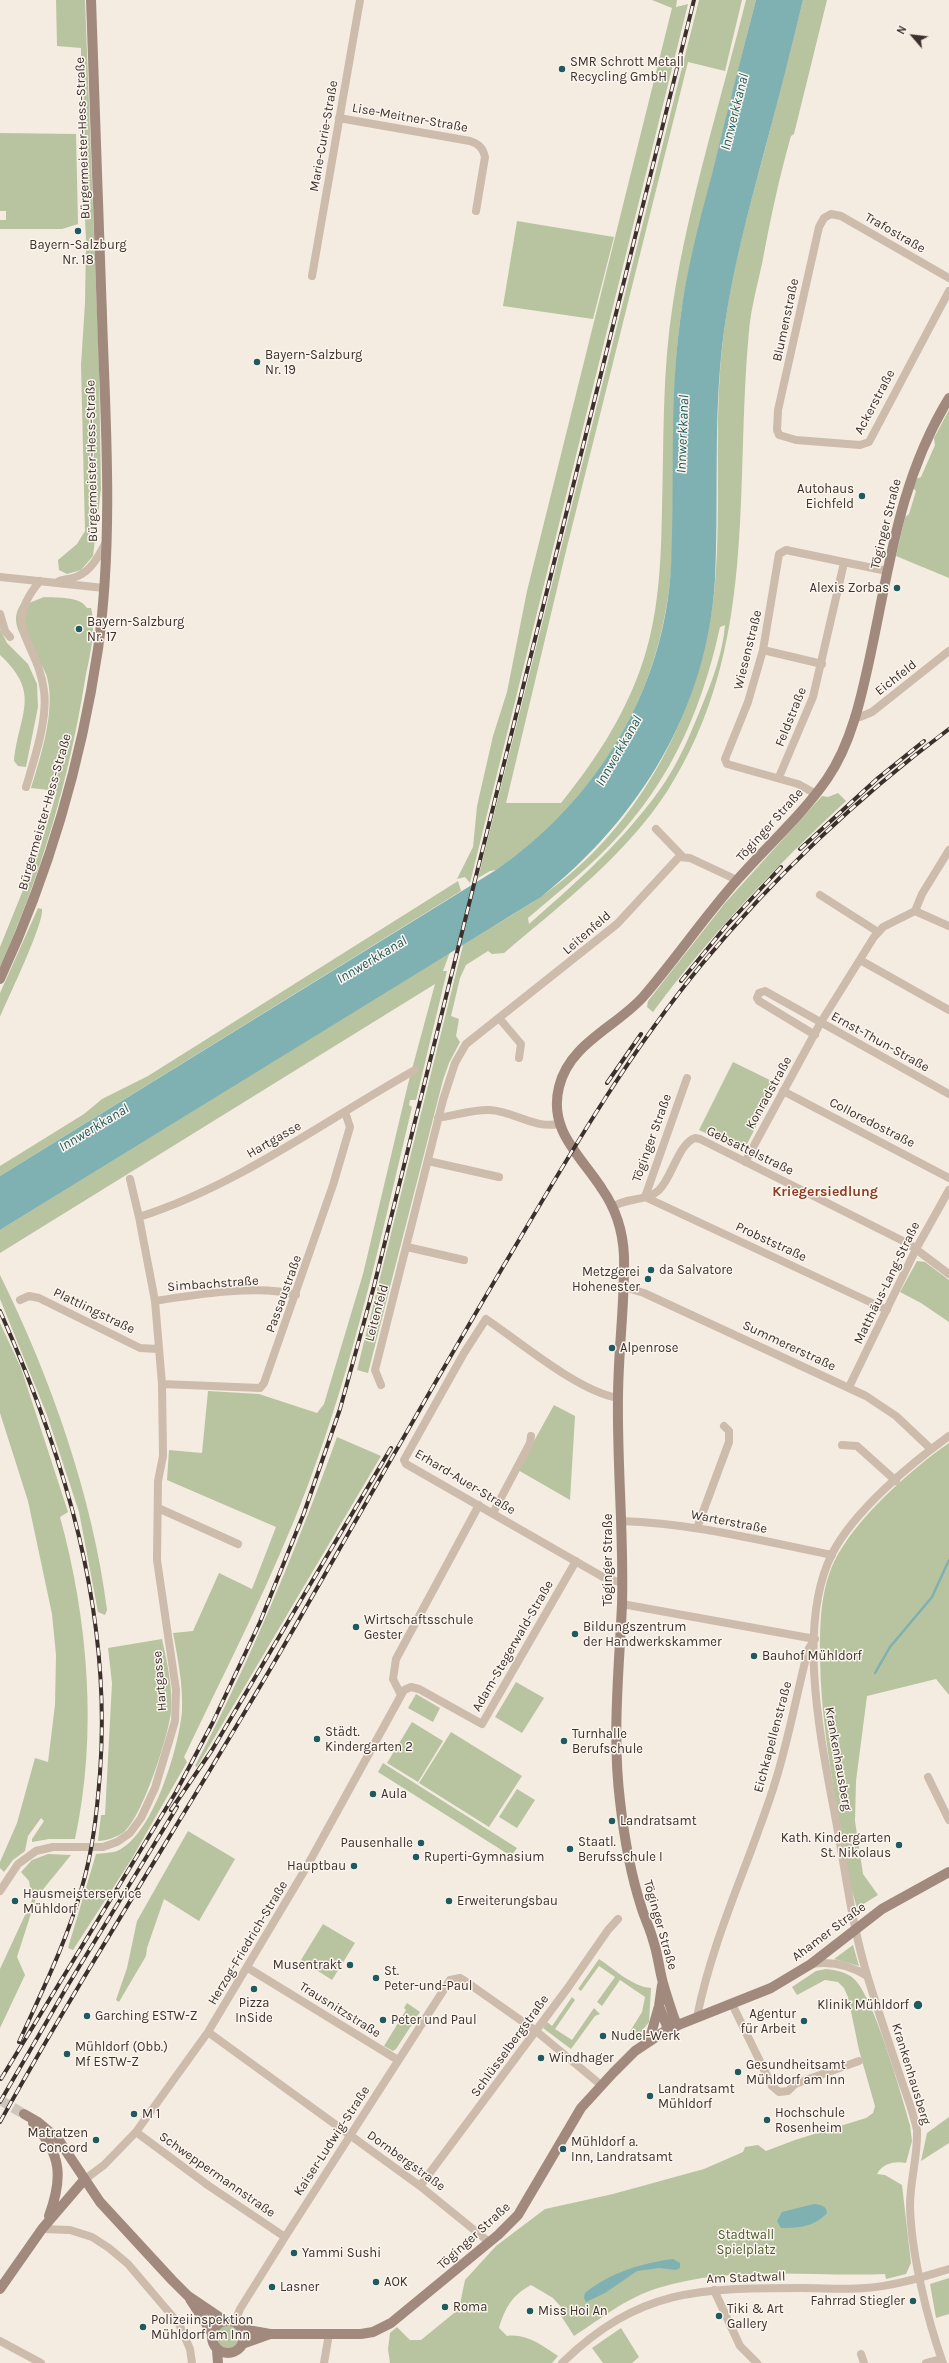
<!DOCTYPE html>
<meta charset="utf-8">
<style>
body{margin:0}
#map{position:relative;width:949px;height:2363px;overflow:hidden;background:#f4ebe1;font-family:Karla,sans-serif}
canvas{display:block}
.north{position:absolute;left:893px;top:16px;width:40px;height:40px;-webkit-text-stroke:3px #fbf5ee;paint-order:stroke;rotate:298deg;font-size:11px;font-weight:700;line-height:16px;text-align:center;color:#3b302b}
.north::after{content:'';display:block;margin:auto;width:14px;height:18px;background:#3b302b;clip-path:polygon(50% 0,100% 100%,50% 72%,0 100%)}
</style>
<div id="map">
<canvas width="949" height="2363"></canvas>
<div class="north">N</div>
</div>
<script>
const ctx = document.querySelector('canvas').getContext('2d');
ctx.lineJoin = 'round';
function paint(path, color) {
  ctx.fillStyle = color;
  ctx.fill(path, 'evenodd');
}
function stroke(path, color, width, dash) {
  ctx.strokeStyle = color;
  ctx.lineWidth = width;
  ctx.lineCap = dash ? 'butt' : 'round';
  ctx.setLineDash(dash || []);
  ctx.stroke(path);
}
function label(font, color, halo, rows, align = 'center') {
  ctx.font = font + ' Karla,sans-serif';
  ctx.lineWidth = 3;
  ctx.setLineDash([]);
  ctx.textBaseline = 'middle';
  ctx.strokeStyle = halo;
  ctx.fillStyle = color;
  for (const [text, x, y, turn = 0] of rows) {
    ctx.save();
    ctx.translate(x, y);
    ctx.rotate((+turn || 0) * Math.PI / 180);
    ctx.textAlign = isNaN(turn) ? turn : align;
    if (halo) ctx.strokeText(text, 0, 0);
    ctx.fillText(text, 0, 0);
    ctx.restore();
  }
}
const green = new Path2D(`
 M56,0H85L99,365L101,489L93,556L81,570L67,574L59,570L58,560L77,544L85,531L81,365L85,303L86,240L81,134V48L57,46Z
 M652,0H677L676,7L688,4L470,883L465,877L457,879L473,847L477,806L493,736L507,692L527,591L672,8Z
 M699,0H742L725,71L688,62L566,551L506,803H561C594,762 622,720 640,670C659,618 661,563 662,508C664,440 662,371 673,303C689,201 721,100 746,0H756C741,60 726,119 711,179C699,226 686,273 680,321C669,404 678,488 671,571C660,696 599,799 496,870L490,871L478,878Z
 M803,0H827L794,134L791,136C779,178 770,221 762,264C757,286 751,309 749,331C734,492 759,646 668,790C626,855 562,904 504,953L492,954L488,951L466,965L460,978L451,1016L459,1019L456,1036L460,1042L449,1063L443,1080L368,1373L357,1370L463,945C488,929 515,914 539,898C642,828 704,705 715,584C722,503 713,421 723,340C730,275 748,212 765,149C778,99 790,50 803,0ZM725,625C723,651 713,679 703,703C692,730 681,758 665,782C628,837 578,881 529,924L528,918C551,898 575,879 597,858C665,793 700,718 720,627Z
 M0,133L76,134L78,224L62,229H0V220H6V211H0Z
 M517,221L614,237L593,319L503,306Z
 M949,410V578L896,556L905,517L909,514L916,491L913,488L916,479L921,477L935,445L934,438Z
 M44,597C57,598 80,596 87,608H91C97,631 89,658 85,680C69,780 41,875 0,967V947L40,848L57,791L31,788C41,756 57,706 46,674C37,649 0,628 24,600L29,603Z
 M0,629L7,643L28,664L37,684L38,707L26,767L18,766L14,761C19,713 42,694 0,655Z
 M838,793L846,801C776,866 710,935 653,1012L647,1007L648,1001L725,903L822,796L828,797Z
 M458,881L461,891L0,1176V1166L84,1114L102,1099L148,1076Z
 M38,908L42,909C44,924 8,998 0,1017V993Z
 M450,952L443,971H447L416,1100H410L409,1105L412,1107C382,1233 354,1363 308,1485C273,1578 227,1667 184,1757L187,1762L131,1860L73,1950L68,1948L96,1854C102,1853 111,1853 117,1851C153,1836 179,1747 182,1711C183,1685 178,1659 173,1633L193,1631L219,1573L252,1589L276,1527L167,1480L169,1450L202,1453L208,1391L259,1394L317,1413L324,1404L363,1274L408,1084L435,984L0,1253V1230Z
 M733,1062L778,1084L747,1144L736,1147L699,1130Z
 M917,1261L925,1262L949,1280V1322L921,1303L900,1292Z
 M0,1275C50,1376 93,1497 107,1610L105,1615L98,1612L79,1512L47,1415L0,1299Z
 M0,1323L21,1368L68,1512L60,1517C88,1619 98,1734 75,1839H49L32,1842V1839L44,1821L41,1818L28,1836L25,1851L13,1860L4,1872L0,1868V1862L17,1823L35,1758L48,1762L55,1705L56,1655L52,1614L28,1501L0,1413Z
 M554,1405L575,1416L570,1500L518,1470Z
 M337,1437L381,1456L197,1767L195,1766C251,1659 296,1550 337,1437Z
 M949,1443V1695L936,1679L867,1696L856,1781L855,1821L863,1874L878,1895L857,1908L850,1884C838,1807 820,1730 820,1651C820,1621 821,1590 834,1562C855,1519 910,1470 949,1443Z
 M162,1639C167,1662 173,1687 171,1711C169,1735 142,1818 124,1832C117,1837 106,1841 98,1841L101,1815H105L112,1683L108,1648Z
 M516,1682L544,1698L522,1733L495,1717Z
 M416,1694L440,1708L433,1722L408,1708Z
 M412,1722L443,1741L418,1782L387,1763Z
 M451,1732L522,1776L489,1827L419,1783Z
 M383,1763L517,1848L511,1856L378,1772Z
 M517,1789L535,1800L517,1828L499,1817Z
 M188,1831L235,1859L199,1921L164,1899L147,1948L146,1956L119,2002L116,2000L127,1968L137,1921Z
 M48,1854L71,1855L36,1898L17,1957L25,1975L0,2028V1969L32,1900L29,1881L21,1872L32,1860Z
 M323,1924L355,1943L332,1980L301,1960Z
 M853,1945L859,1966L834,1959Z
 M599,1959C614,1969 633,1987 651,1988L649,2022L635,2040L629,2033L642,2012L645,1997L620,1980L602,2006L597,2002L615,1977L599,1966L581,1991L578,1989Z
 M826,1969C835,1970 847,1972 854,1979C873,1995 902,2096 910,2125L912,2141L906,2163C895,2161 883,2163 877,2174L885,2175L902,2185L911,2263L906,2274L886,2279L885,2274C810,2277 731,2265 658,2288C626,2298 602,2318 574,2336L558,2311L562,2308L553,2298L531,2285C512,2295 505,2308 499,2328L507,2336C526,2333 543,2346 558,2356L552,2363H390L388,2349L390,2333L397,2327L410,2340H421L459,2309L465,2280L496,2246L545,2209L613,2194L704,2169L743,2152L745,2147L758,2145L766,2151L795,2140L866,2118L873,2113L875,2106L859,2050L848,1997L844,1988L838,1982L825,1980L797,1995L792,1987L816,1971Z
 M572,1997L575,2000L555,2029L572,2040L594,2008L600,2014L595,2016L571,2049L543,2028L547,2022L552,2026Z
 M407,2003L420,2012L396,2049L393,2051L384,2046L406,2010L404,2008Z
 M949,2117V2143L921,2161L927,2133Z
 M949,2278V2314L936,2318L930,2284Z
 M216 2338a12 12 0 1 1 24 0a12 12 0 1 1-24 0Z
 M621,2328L639,2357L632,2363H603L592,2348Z`);
const water = new Path2D(`
 M756,0H803C791,49 779,97 766,145C749,209 731,273 723,339C713,419 719,500 715,580C707,709 640,818 541,897L0,1230V1176L496,870C597,800 664,691 671,567C675,485 669,403 680,321C686,271 699,223 712,174C726,116 741,58 756,0Z
 M814,2204C821,2205 826,2205 827,2213C814,2227 798,2228 781,2228L777,2221L782,2212Z
 M673,2259L680,2263V2268L676,2270L659,2268L637,2271L605,2293L586,2302L584,2298L585,2293C610,2273 641,2263 673,2259Z`);
const stream = new Path2D(`
 M875,1673L890,1647L932,1597L949,1560`);
const secondaryTunnel = new Path2D(`
 M0,2100L24,2114`);
const street = new Path2D(`
 M339,118L470,141C479,144 483,148 485,157L476,211
 M312,276L360,0
 M949,278L841,216L831,214L824,218L819,227L778,410L777,430L779,435L796,440L860,445L869,442L949,291
 M0,577L104,588
 M59,581C65,579 72,579 78,576C92,570 99,555 106,542
 M0,614L5,631L10,637
 M763,650L822,664
 M854,717H860L872,712L949,651
 M779,777L813,697L844,563
 M26,787C34,760 48,719 44,691C38,641 0,628 40,581
 M816,794L798,784L727,764L725,759L748,702L763,650L779,554L786,550L887,571
 M656,829L682,856
 M820,895L878,932
 M915,911L949,926
 M860,960L949,1010
 M499,1018L521,1044L519,1058
 M815,1035L759,1001L757,998L759,993L765,991L949,1094
 M783,1091L949,1178
 M438,1118C454,1116 473,1109 490,1110C513,1111 535,1129 558,1124
 M428,1161L499,1177
 M745,1162L821,1022L874,937L883,927L915,911L922,894L949,850
 M130,1179L139,1217
 M645,1197L887,1310
 M645,1197L687,1078
 M613,1207C626,1197 647,1202 659,1190C672,1178 678,1144 695,1138L700,1139L909,1244L949,1274
 M407,1247L464,1260
 M624,1287L644,1293L866,1396L896,1416L931,1449
 M20,1300L29,1296L39,1298L140,1348L158,1349
 M155,1301C192,1295 261,1284 296,1295
 M162,1384L260,1388L264,1383L333,1185L350,1127L345,1112
 M381,1385L375,1370L443,1100L455,1063L466,1044L617,924L679,857L690,858L737,880
 M849,1387L916,1249L949,1190
 M618,1398C579,1392 520,1342 486,1319L464,1353L404,1460L406,1464L603,1577L622,1583
 M842,1445L857,1446L896,1481
 M158,1508L238,1544
 M493,1513L530,1443L531,1436
 M621,1521C693,1523 762,1541 832,1555
 M697,1528L729,1442V1431L724,1426
 M622,1604L815,1639
 M401,1695L393,1679L396,1659L479,1505
 M928,1777L949,1820
 M0,1891L18,1864L36,1851L53,1847H103L117,1842L130,1833L141,1818L155,1788L175,1721L176,1690L157,1560L158,1481L163,1456L162,1384L155,1301L139,1217C239,1185 324,1121 415,1070
 M811,1964C831,1961 850,1965 867,1976
 M248,1968L398,2060
 M732,2004L772,2086L779,2092L788,2091L795,2084L859,2061
 M697,2017C713,1937 748,1866 773,1789C788,1744 796,1696 808,1650L814,1640
 M208,2032L420,2186L489,2242
 M136,2132L209,2186L285,2237
 M84,2180L104,2165L136,2132L208,2032L306,1868L404,1690L411,1687L419,1689L482,1724L576,1561
 M420,2186L567,1989L608,1930L618,1919
 M42,2229L70,2230L92,2237L109,2248L128,2264L179,2324L190,2349L192,2363
 M714,2290L740,2346L757,2363
 M235,2322L240,2309L285,2237L450,1980L460,1978L465,1981L536,2031L601,2085
 M0,2341L41,2363
 M861,2354L864,2363
 M324,2363L329,2334
 M562,2363C639,2288 700,2288 802,2288C824,2288 845,2290 866,2288C895,2286 922,2277 949,2269
 M926,2363L941,2359
 M943,2363C927,2319 911,2252 910,2206C910,2180 918,2156 917,2130C913,2111 906,2094 900,2076C889,2043 878,2011 868,1978C853,1930 847,1881 838,1832C824,1753 794,1630 832,1554C854,1511 910,1464 949,1436`);
const secondary = new Path2D(`
 M0,979C48,875 81,763 98,649C112,548 107,446 103,345C99,230 95,115 91,0
 M659,2006L668,2029
 M677,2026C672,2012 667,1997 663,1983C659,1969 658,1954 653,1940C650,1928 644,1917 641,1906C630,1872 624,1836 620,1801C612,1735 619,1670 622,1605C624,1536 617,1467 618,1399C618,1351 625,1304 624,1256C623,1232 616,1209 602,1189C581,1156 548,1131 559,1087C569,1044 616,1027 643,997C676,959 704,917 738,879C767,846 802,815 827,779C852,743 862,694 871,652C890,563 900,478 949,398
 M649,2041L659,2006L662,1985
 M24,2114L38,2122L58,2139L100,2202L172,2280L188,2296L225,2321
 M33,2123C62,2154 63,2178 49,2216
 M0,2289L42,2229L84,2180
 M190,2299L212,2333
 M212 2337a16 16 0 1 1 32 0a16 16 0 1 1-32 0Z
 M242,2329L270,2334H361L373,2332L391,2323L498,2235L518,2215L581,2108L613,2073L635,2051L668,2029L771,1988L811,1964L882,1909L949,1872
 M242,2344L270,2334
 M217,2350L218,2363`);
const rail = new Path2D(`
 M800,849L878,778L924,741
 M681,981L727,925L781,867
 M607,1083L641,1034
 M0,1311C65,1457 112,1611 100,1773C97,1811 93,1850 82,1887C67,1941 42,1991 19,2042
 M171,1810L212,1750L391,1448
 M1,2079L176,1792L213,1722L260,1622L304,1513L340,1409L374,1286L694,0
 M0,2102L68,1985L177,1807
 M0,2122C97,1948 207,1782 305,1609C376,1486 446,1362 519,1240C575,1145 632,1049 702,964C775,876 858,797 949,729`);
const markers = [
 [562,69,4,"#1f5a5e"],
 [78,231,4,"#1f5a5e"],
 [257,362,4,"#1f5a5e"],
 [862,496,4,"#1f5a5e"],
 [897,588,4,"#1f5a5e"],
 [79,629,4,"#1f5a5e"],
 [651,1270,4,"#1f5a5e"],
 [648,1279,4,"#1f5a5e"],
 [612,1348,4,"#1f5a5e"],
 [356,1627,4,"#1f5a5e"],
 [575,1634,4,"#1f5a5e"],
 [754,1656,4,"#1f5a5e"],
 [317,1739,4,"#1f5a5e"],
 [564,1741,4,"#1f5a5e"],
 [373,1794,4,"#1f5a5e"],
 [612,1821,4,"#1f5a5e"],
 [421,1843,4,"#1f5a5e"],
 [899,1845,4,"#1f5a5e"],
 [570,1849,4,"#1f5a5e"],
 [416,1857,4,"#1f5a5e"],
 [354,1866,4,"#1f5a5e"],
 [15,1901,4,"#1f5a5e"],
 [449,1901,4,"#1f5a5e"],
 [350,1965,4,"#1f5a5e"],
 [376,1978,4,"#1f5a5e"],
 [254,1989,4,"#1f5a5e"],
 [918,2005,5,"#1f5a5e"],
 [87,2016,4,"#1f5a5e"],
 [383,2020,4,"#1f5a5e"],
 [804,2021,4,"#1f5a5e"],
 [603,2036,4,"#1f5a5e"],
 [67,2054,4,"#1f5a5e"],
 [541,2058,4,"#1f5a5e"],
 [738,2072,4,"#1f5a5e"],
 [650,2096,4,"#1f5a5e"],
 [134,2114,4,"#1f5a5e"],
 [767,2120,4,"#1f5a5e"],
 [96,2140,4,"#1f5a5e"],
 [563,2149,4,"#1f5a5e"],
 [294,2253,4,"#1f5a5e"],
 [376,2282,4,"#1f5a5e"],
 [272,2287,4,"#1f5a5e"],
 [913,2301,4,"#1f5a5e"],
 [445,2307,4,"#1f5a5e"],
 [530,2311,4,"#1f5a5e"],
 [719,2316,4,"#1f5a5e"],
 [143,2327,4,"#1f5a5e"]
];
const poiNames = [
 ["SMR Schrott Metall",570,62],
 ["Recycling GmbH",570,77],
 ["Bayern-Salzburg",78,245,"center"],
 ["Nr. 18",78,260,"center"],
 ["Bayern-Salzburg",265,355],
 ["Nr. 19",265,370],
 ["Autohaus",854,489,"right"],
 ["Eichfeld",854,504,"right"],
 ["Alexis Zorbas",889,588,"right"],
 ["Bayern-Salzburg",87,622],
 ["Nr. 17",87,637],
 ["da Salvatore",659,1270],
 ["Metzgerei",640,1272,"right"],
 ["Hohenester",640,1287,"right"],
 ["Alpenrose",620,1348],
 ["Wirtschaftsschule",364,1620],
 ["Gester",364,1635],
 ["Bildungszentrum",583,1627],
 ["der Handwerkskammer",583,1642],
 ["Bauhof Mühldorf",762,1656],
 ["Städt.",325,1732],
 ["Kindergarten 2",325,1747],
 ["Turnhalle",572,1734],
 ["Berufschule",572,1749],
 ["Aula",381,1794],
 ["Landratsamt",620,1821],
 ["Kath. Kindergarten",891,1838,"right"],
 ["St. Nikolaus",891,1853,"right"],
 ["Staatl.",578,1842],
 ["Berufsschule I",578,1857],
 ["Pausenhalle",413,1843,"right"],
 ["Ruperti-Gymnasium",424,1857],
 ["Hauptbau",346,1866,"right"],
 ["Hausmeisterservice",23,1894],
 ["Mühldorf",23,1909],
 ["Erweiterungsbau",457,1901],
 ["Musentrakt",342,1965,"right"],
 ["St.",384,1971],
 ["Peter-und-Paul",384,1986],
 ["Pizza",254,2003,"center"],
 ["InSide",254,2018,"center"],
 ["Klinik Mühldorf",909,2005,"right"],
 ["Agentur",796,2014,"right"],
 ["für Arbeit",796,2029,"right"],
 ["Garching ESTW-Z",95,2016],
 ["Peter und Paul",391,2020],
 ["Nudel-Werk",611,2036],
 ["Mühldorf (Obb.)",75,2047],
 ["Mf ESTW-Z",75,2062],
 ["Windhager",549,2058],
 ["Gesundheitsamt",746,2065],
 ["Mühldorf am Inn",746,2080],
 ["Landratsamt",658,2089],
 ["Mühldorf",658,2104],
 ["Hochschule",775,2113],
 ["Rosenheim",775,2128],
 ["M 1",142,2114],
 ["Matratzen",88,2133,"right"],
 ["Concord",88,2148,"right"],
 ["Mühldorf a.",571,2142],
 ["Inn, Landratsamt",571,2157],
 ["Yammi Sushi",302,2253],
 ["AOK",384,2282],
 ["Lasner",280,2287],
 ["Fahrrad Stiegler",905,2301,"right"],
 ["Roma",453,2307],
 ["Tiki & Art",727,2309],
 ["Gallery",727,2324],
 ["Miss Hoi An",538,2311],
 ["Polizeiinspektion",151,2320],
 ["Mühldorf am Inn",151,2335]
];
const streetNames = [
 ["Lise-Meitner-Straße",410,118,10],
 ["Marie-Curie-Straße",324,136,-80],
 ["Bürgermeister-Hess-Straße",83,138,-92],
 ["Trafostraße",895,233,30],
 ["Blumenstraße",786,320,-78],
 ["Ackerstraße",875,402,-62],
 ["Bürgermeister-Hess-Straße",92,461,-91],
 ["Töginger Straße",886,524,-76],
 ["Wiesenstraße",748,650,-76],
 ["Eichfeld",896,678,-38],
 ["Feldstraße",791,717,-68],
 ["Bürgermeister-Hess-Straße",45,812,-74],
 ["Töginger Straße",770,825,-48],
 ["Leitenfeld",587,933,-41],
 ["Ernst-Thun-Straße",880,1042,29],
 ["Konradstraße",769,1093,-61],
 ["Colloredostraße",872,1123,27],
 ["Töginger Straße",652,1138,-70],
 ["Hartgasse",274,1140,-30],
 ["Gebsattelstraße",750,1151,26],
 ["Probststraße",771,1242,25],
 ["Matthäus-Lang-Straße",887,1283,-64],
 ["Simbachstraße",213,1284,-4],
 ["Passaustraße",284,1294,-70],
 ["Plattlingstraße",94,1311,26],
 ["Leitenfeld",377,1313,-75],
 ["Summererstraße",789,1346,25],
 ["Erhard-Auer-Straße",465,1482,31],
 ["Warterstraße",729,1522,11],
 ["Töginger Straße",608,1560,-90],
 ["Adam-Stegerwald-Straße",513,1646,-60],
 ["Hartgasse",160,1681,-95],
 ["Eichkapellenstraße",773,1737,-75],
 ["Krankenhausberg",838,1759,80],
 ["Töginger Straße",660,1925,74],
 ["Ahamer Straße",829,1932,-37],
 ["Herzog-Friedrich-Straße",248,1943,-59],
 ["Trausnitzstraße",340,2010,32],
 ["Schlüsselbergstraße",510,2046,-54],
 ["Krankenhausberg",911,2074,73],
 ["Kaiser-Ludwig-Straße",332,2141,-57],
 ["Dornbergstraße",406,2161,36],
 ["Schweppermannstraße",217,2175,35],
 ["Töginger Straße",474,2236,-42],
 ["Am Stadtwall",746,2278,-2]
];
const parkNames = [
 ["Stadtwall",746,2235],
 ["Spielplatz",746,2250]
];
const waterNames = [
 ["Innwerkkanal",735,112,-76],
 ["Innwerkkanal",683,434,-88],
 ["Innwerkkanal",619,751,-60],
 ["Innwerkkanal",372,960,-31],
 ["Innwerkkanal",94,1128,-31]
];
const neighbourhoodNames = [
 ["Kriegersiedlung",825,1192]
];
paint(green, '#b8c4a0');
paint(water, '#7fb0b2');
stroke(stream, '#7fb0b2', 2.5);
stroke(secondaryTunnel, '#cfc6bd', 10, [10, 5]);
stroke(street, '#cdbbac', 8);
stroke(secondary, '#a18a7d', 10);
stroke(rail, '#3b302b', 4);
stroke(rail, '#fbf5ee', 2.5, [8]);
for (const [x, y, r, color] of markers) {
  const dot = new Path2D();
  dot.arc(x, y, r, 0, 2 * Math.PI);
  ctx.fillStyle = color;
  ctx.fill(dot);
  stroke(dot, '#fbf5ee', 1.5);
}
label('13px', '#3b302b', '#fbf5ee', poiNames, 'left');
label('13px', '#3b302b', '#fbf5ee', streetNames);
label('13px', '#4a5a2e', '#fbf5ee', parkNames);
label('italic 14px', '#1f5a5e', '#fbf5ee', waterNames);
label('bold 14px', '#8c3b22', '#fbf5ee', neighbourhoodNames);
</script>
